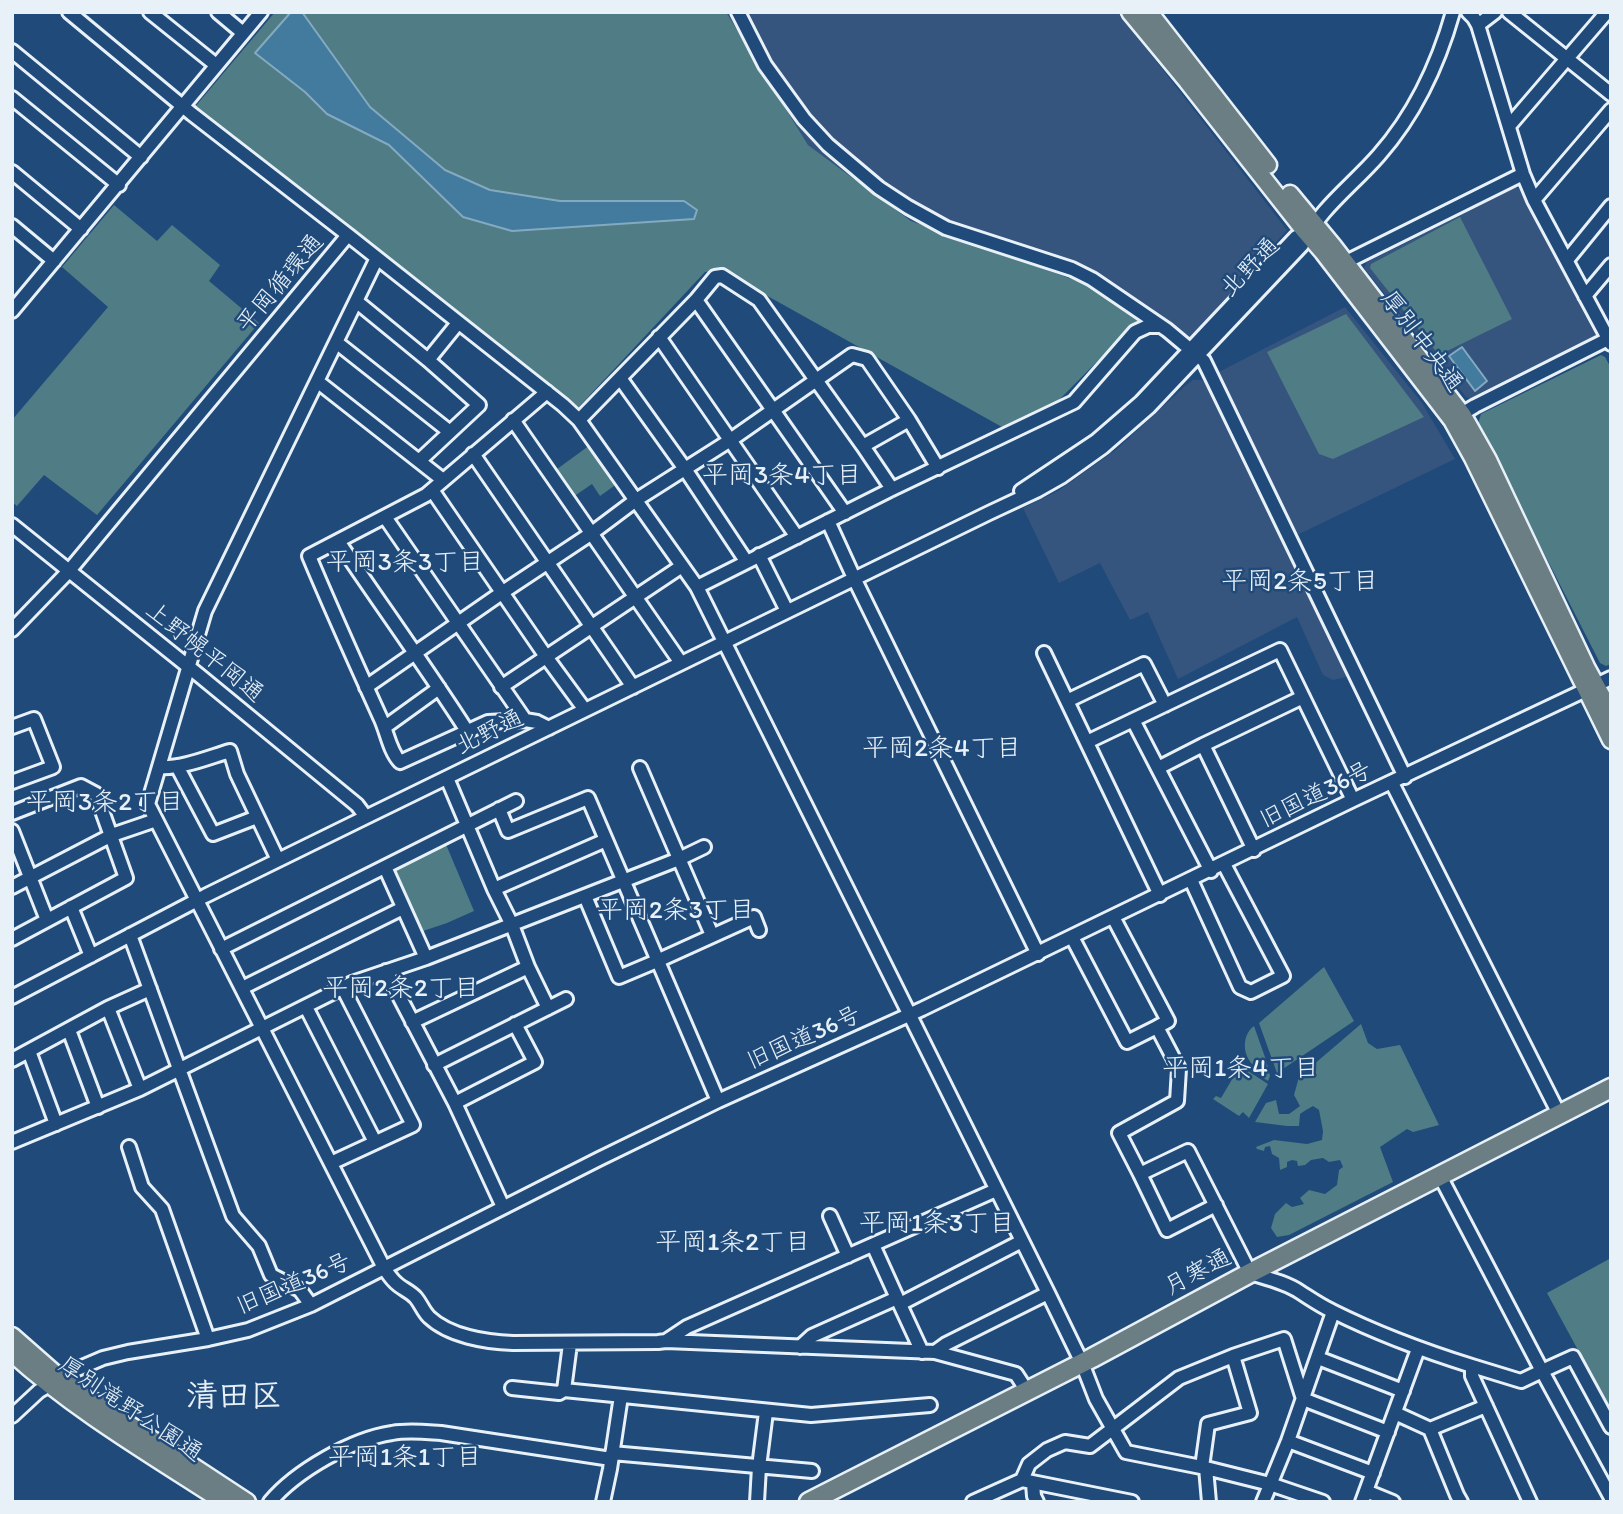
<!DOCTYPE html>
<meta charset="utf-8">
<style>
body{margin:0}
#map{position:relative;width:1623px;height:1514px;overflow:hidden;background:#1f4a7a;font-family:Itim,sans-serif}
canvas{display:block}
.frame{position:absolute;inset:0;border:14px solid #e8f1f8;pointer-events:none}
</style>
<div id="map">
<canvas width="1623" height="1514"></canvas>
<div class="frame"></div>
</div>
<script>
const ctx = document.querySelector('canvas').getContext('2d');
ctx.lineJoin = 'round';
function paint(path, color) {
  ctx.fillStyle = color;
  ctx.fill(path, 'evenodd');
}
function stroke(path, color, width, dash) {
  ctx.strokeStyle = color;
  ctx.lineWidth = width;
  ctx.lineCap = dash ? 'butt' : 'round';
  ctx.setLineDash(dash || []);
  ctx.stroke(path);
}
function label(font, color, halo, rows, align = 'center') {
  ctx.font = font + ' Itim,"Klee One",sans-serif';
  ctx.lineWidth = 5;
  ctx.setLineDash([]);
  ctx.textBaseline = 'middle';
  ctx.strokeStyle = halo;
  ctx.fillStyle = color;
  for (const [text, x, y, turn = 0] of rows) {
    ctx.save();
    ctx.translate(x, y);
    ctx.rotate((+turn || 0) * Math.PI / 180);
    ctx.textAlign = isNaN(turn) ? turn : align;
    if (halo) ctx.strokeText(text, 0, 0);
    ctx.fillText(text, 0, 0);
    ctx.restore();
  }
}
const built = new Path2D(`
 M726,12H1118L1287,230L1179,350L1139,319L1091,286L912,221L808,145Z
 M1515,187L1519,189L1596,336L1592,344L1472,399L1466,397L1364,268L1367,262Z
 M1345,307L1422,403L1455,459L1295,536L1215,374Z
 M1193,380H1202L1209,387L1349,676L1333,680L1323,675L1297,617L1178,679L1148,612L1130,620L1100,563L1059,583L1023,508L1058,491L1117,449L1185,386Z`);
const green = new Path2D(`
 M275,12H726L808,145L911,221L1091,286L1139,319L1059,400L1002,427L721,270L705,272L576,410L194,108Z
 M114,205L157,241L172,225L220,265L209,281L259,323L97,515L44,475L17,506L12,502V420L108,307L62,267Z
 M1460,217L1512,319L1439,355L1370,268L1371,264Z
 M1346,314L1424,417L1333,459L1319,454L1267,352Z
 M1601,355L1605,357L1611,368V664L1606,666L1600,663L1478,424L1481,414Z
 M590,445L616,483L614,486L600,496L592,484L573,497L553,472Z
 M445,842L474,911L447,923L417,933L391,876L393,869Z
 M1324,967L1354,1021L1277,1073L1259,1023Z
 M1361,1024L1368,1043L1377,1049L1400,1045L1439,1125L1413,1132L1407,1129L1380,1147L1393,1182L1289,1235L1277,1237L1271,1228L1275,1214L1286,1203L1292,1207L1304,1204L1300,1198L1309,1190L1325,1194L1337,1185L1339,1170L1343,1167L1340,1160L1329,1162L1323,1158L1311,1160L1305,1165L1298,1166L1297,1161L1292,1160L1287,1162V1167L1280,1170L1279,1158L1272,1154L1270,1146L1265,1147L1264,1151L1257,1149L1256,1147L1274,1140L1307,1144L1322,1140L1323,1131L1319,1110L1313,1106L1306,1110L1300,1114L1299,1126H1287L1255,1122L1266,1103L1276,1100L1279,1114H1289L1300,1106L1294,1095L1299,1077Z
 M1254,1026L1266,1060L1270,1076L1268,1081L1250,1069L1253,1065C1242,1054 1242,1035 1254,1026Z
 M1248,1071L1268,1084L1249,1118L1243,1112L1239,1116L1213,1099L1216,1096L1221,1098L1234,1076L1237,1077L1240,1073L1245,1076Z
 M1611,1258V1411L1547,1293Z`);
const water = new Path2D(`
 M291,12H302L370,107L445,170L490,190L560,201H684L697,210L694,219L512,231L463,217L389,145L327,114L305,92L255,53Z
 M1462,347L1487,381L1475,391L1449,356Z`);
const minor = new Path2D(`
 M150,12L216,65
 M218,12L243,33
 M738,12L765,65L804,119L828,145L879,188L908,207L946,228L1072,269L1092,279L1167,330L1204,361L1405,777
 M1468,12L1474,18L1478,25L1523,174L1534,200L1611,344
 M1509,12L1611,94
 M1478,25L1495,12
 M12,51L141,157
 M12,98L119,185
 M1509,126L1607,12
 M12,172L81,229
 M1534,200L1611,110
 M12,226L54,261
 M348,235L563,405L579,420L697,587L1048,1293L1082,1363L1096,1399L1126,1452L1206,1468L1270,1484L1323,1502
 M377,258L205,611L148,804L384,1268C387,1272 390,1277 394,1281C400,1288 410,1291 416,1298C421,1304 423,1311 429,1317C449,1336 485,1342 513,1343L658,1342L666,1341L687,1327L996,1190
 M1567,260L1611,206
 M1346,262L1523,174
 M1585,296L1611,265
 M696,300L845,513
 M356,301L428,360L479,405L419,461
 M12,311L261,12
 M659,337L797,537
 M336,342L450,432
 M428,360L458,323
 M620,378L685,469L746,561
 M317,381L443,480
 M547,392L426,495L309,556C332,611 356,664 380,717C387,731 389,750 400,762L488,722L525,720L537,722L549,728
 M1455,418L1475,406L1608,339
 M513,420L681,663
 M579,420L696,300L715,277L722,276L759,300L863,446L892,489
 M863,446L909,420
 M473,454L633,687
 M432,490L547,658L585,710
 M1021,491L1096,441L1141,402L1296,237L1307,234
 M385,517L525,720
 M828,521L854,578L1038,954
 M12,525L200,676L357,805L366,817
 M338,541C381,605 426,667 467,731
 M759,555L787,611
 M697,587L892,489L1074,402L1135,332L1148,326H1160
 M12,630L68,572L348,235L192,114L69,12
 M1044,653L1160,895
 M366,687L503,592L592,533L636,500L729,441L852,355L867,359L909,420L938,468
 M501,687L682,566
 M1067,701L1144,664L1165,705
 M1133,720L1211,871
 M12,727L34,719L53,767L12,782
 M385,727L439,688
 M1087,742L1280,650L1353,800
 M177,766L213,834L257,817
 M159,767C181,769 209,757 230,751L237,774L278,860
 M640,768L712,935
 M1158,768L1203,745
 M447,778L494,889L512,925L528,967L548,1008
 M1392,783L1559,1114
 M499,809L508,831L588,798L718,1101
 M12,813L81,786L96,794L126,878L12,939
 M12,831L47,920
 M1254,850L1203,745L1303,697
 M385,867L426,958
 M1191,880L1240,987L1251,992L1283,976L1224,864
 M12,887L112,835L156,820
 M494,889L606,840
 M585,896L619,977L657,961L754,917L759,930
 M71,907L91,956
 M1113,917L1168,1021L1157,1027L1179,1069L1177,1101L1119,1133L1140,1174L1188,1151L1250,1273C1266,1278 1285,1282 1300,1292C1311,1299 1321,1306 1332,1311C1378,1334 1424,1351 1472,1366
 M130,935L233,1216L259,1246L271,1275L300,1290L311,1305
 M1072,937L1127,1042L1157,1027
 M221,949L516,801
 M386,971L455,1103L503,1207
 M242,988L403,908
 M12,997L205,896L366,817L989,513L1038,490L1061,477L1103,447L1149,407L1302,245C1319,209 1353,185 1379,155C1415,114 1438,65 1453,12
 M306,1007L375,1142
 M108,1008L140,1089
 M412,1022L528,967
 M69,1030L98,1107
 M29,1051L56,1124
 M12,1060L108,1008L150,989
 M434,1065L566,999
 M455,1103L535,1062L515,1024
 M12,1142L140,1089L352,983L426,958L679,859L704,847
 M129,1147L142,1187L162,1209L208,1339
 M331,1163L413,1125L343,988
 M1140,1174L1167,1230L1216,1205
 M1440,1176L1542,1371L1573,1357L1611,1427
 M830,1216L848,1256
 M873,1245L897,1298
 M900,1304L1022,1241
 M666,1341L935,1352L1016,1374L1027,1391
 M800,1347L812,1336L897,1298L922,1352
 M935,1352L946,1344L1048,1293
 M1318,1358L1403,1391
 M512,1388L559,1393L564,1390L811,1415L930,1405
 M564,1390L570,1344
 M1395,1413L1430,1429L1457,1495L1461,1502
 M12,1416L39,1391L75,1370L103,1358L128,1352L208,1339L248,1330L311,1305L599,1159L718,1101L922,1009L1353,800L1611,678
 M1430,1429L1486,1406
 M1288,1441L1373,1473
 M612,1453L812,1471
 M1202,1467L1208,1424L1250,1413L1233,1356
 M1206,1468L1209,1502
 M1022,1480L1029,1464L1047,1450L1065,1442L1090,1446L1179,1378L1233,1356L1284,1339L1303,1399L1388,1432
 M1033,1484L1034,1496L1037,1502
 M1366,1491L1393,1502
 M270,1502C296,1471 352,1439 392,1433C408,1430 425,1432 441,1433L611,1459
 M603,1502L610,1469L621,1396
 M757,1502L759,1467L766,1412
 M973,1502L1022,1480L1132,1502
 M1263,1502L1288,1441L1333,1312
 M1362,1502L1418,1349
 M1530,1502L1472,1376V1366L1521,1381L1542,1371L1611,1498`);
const major = new Path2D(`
 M1130,12L1187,81L1304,230L1323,252L1452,420L1473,458L1611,740
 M1149,12L1268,165
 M1290,194L1333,246L1462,414L1488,460L1586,667L1611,713
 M12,1336L61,1379L78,1391L247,1502
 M12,1353C76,1411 152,1455 224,1502`);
const highway = new Path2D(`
 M809,1502L1092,1358L1250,1273L1611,1088`);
const streetNames = [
 ["北野通",1251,268,-46],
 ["平岡循環通",281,284,-50],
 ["厚別中央通",1421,342,53],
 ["上野幌平岡通",204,653,39],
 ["北野通",490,733,-26],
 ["旧国道36号",1316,796,-26],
 ["旧国道36号",804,1039,-24],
 ["月寒通",1198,1273,-28],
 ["旧国道36号",294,1285,-23],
 ["厚別滝野公園通",130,1410,34]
];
const neighbourhoodNames = [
 ["平岡3条4丁目",782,476],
 ["平岡3条3丁目",405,563],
 ["平岡2条5丁目",1300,582],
 ["平岡2条4丁目",942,749],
 ["平岡3条2丁目",105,803],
 ["平岡2条3丁目",676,911],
 ["平岡2条2丁目",401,989],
 ["平岡1条4丁目",1241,1069],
 ["平岡1条3丁目",937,1224],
 ["平岡1条2丁目",733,1243],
 ["平岡1条1丁目",405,1458]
];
const districtNames = [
 ["清田区",234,1398]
];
paint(built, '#35557e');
paint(green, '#507c85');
paint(water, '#427b9d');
stroke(water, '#84aac1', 2);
stroke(minor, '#e8f1f8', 18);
stroke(major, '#e8f1f8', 21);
stroke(highway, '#e8f1f8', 23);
stroke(minor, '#1f4a7a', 12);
stroke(major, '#6b7e84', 16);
stroke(highway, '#6b7e84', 18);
label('24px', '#e8f1f8', '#1f4a7a', streetNames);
label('26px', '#e8f1f8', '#1f4a7a', neighbourhoodNames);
label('bold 32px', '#e8f1f8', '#1f4a7a', districtNames);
</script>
